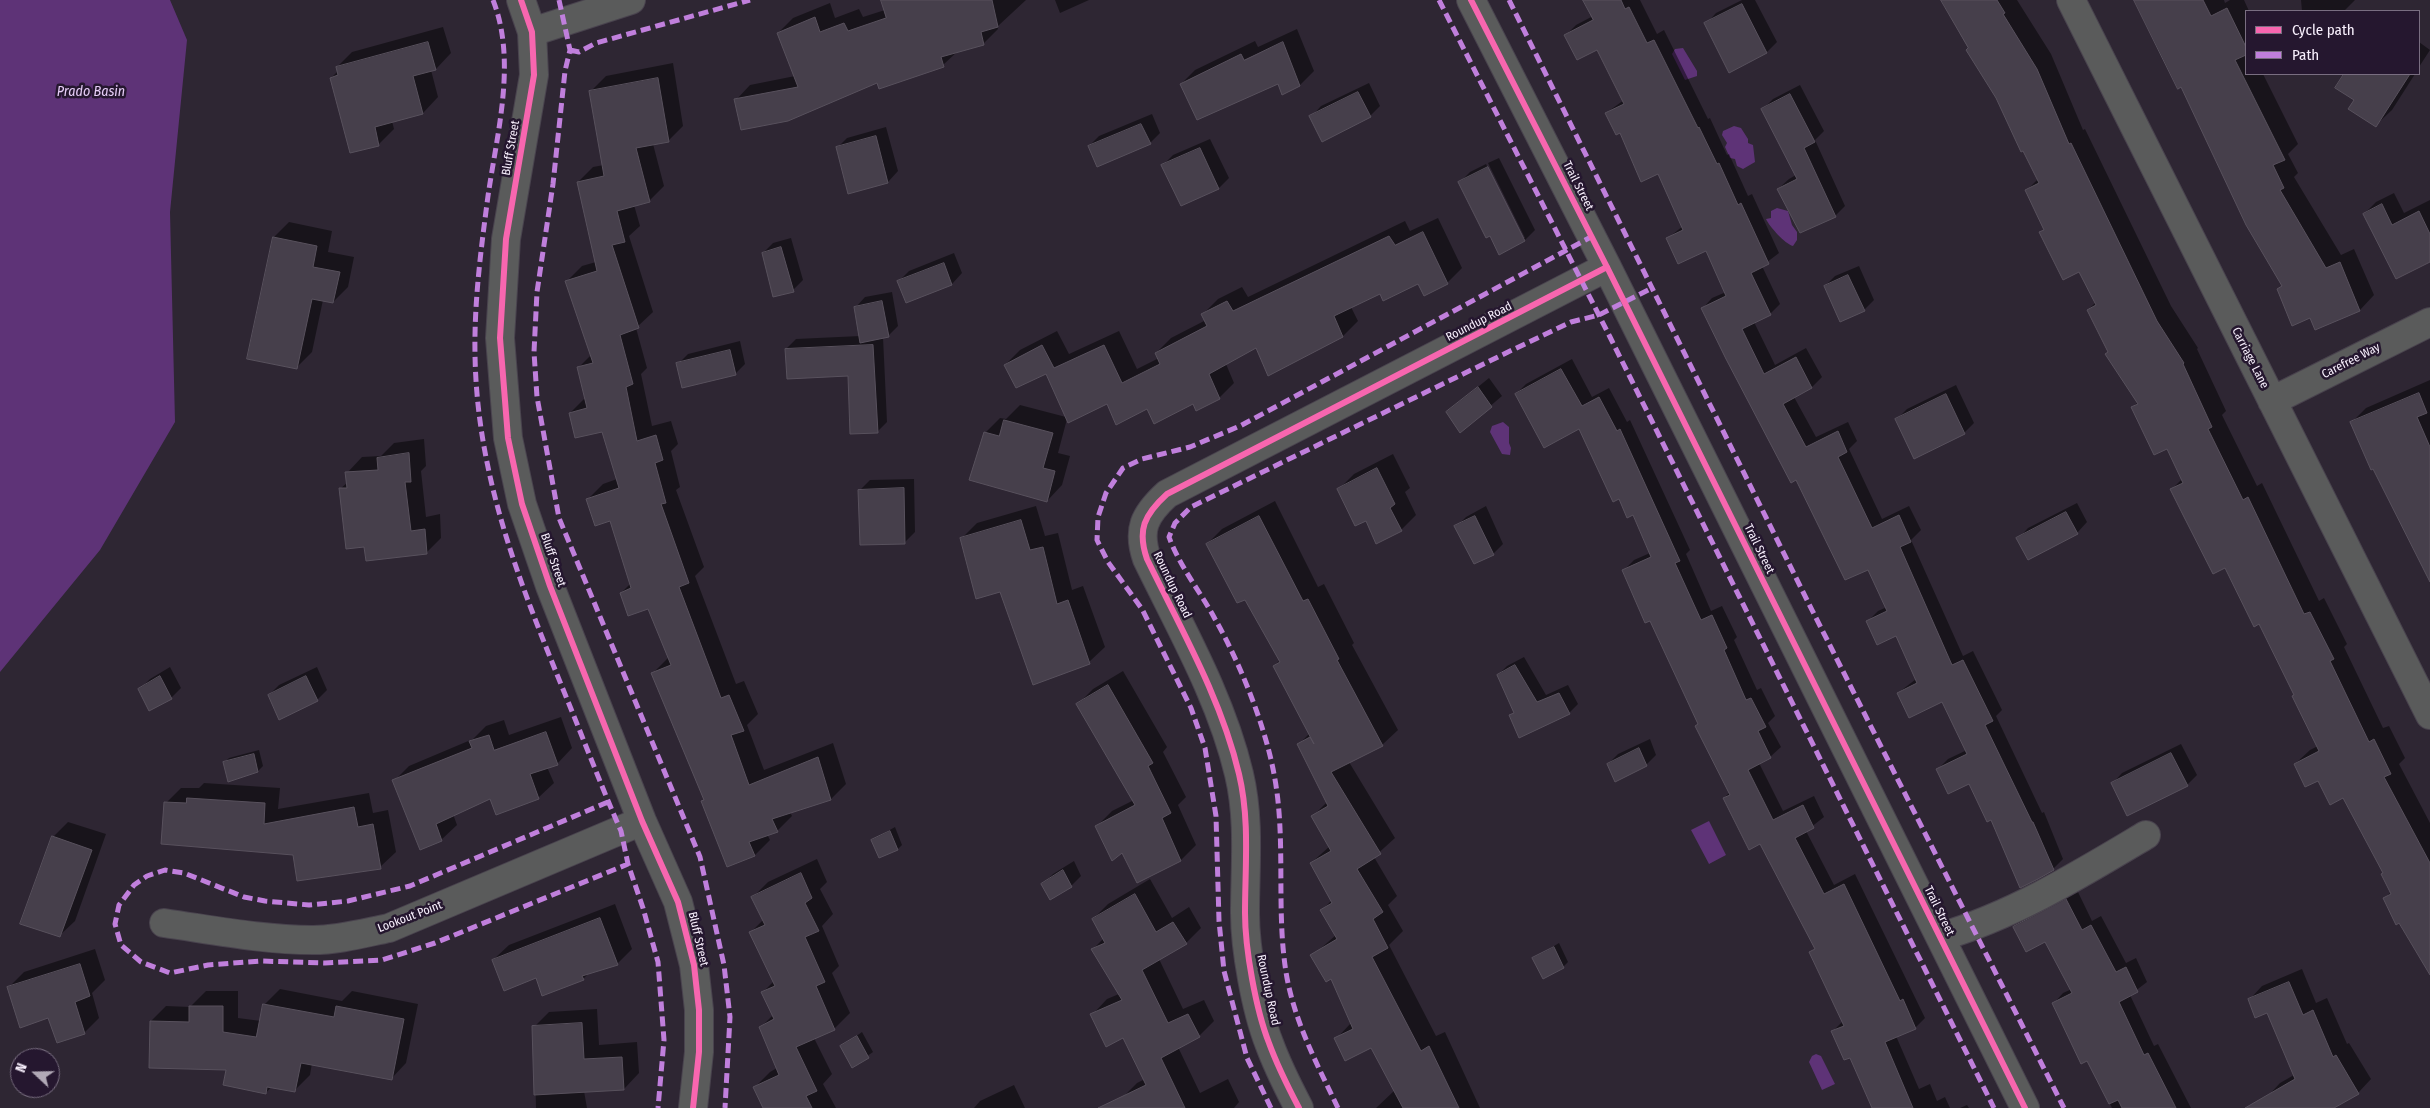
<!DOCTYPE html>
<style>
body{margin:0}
#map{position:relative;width:2430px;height:1108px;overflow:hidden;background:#2e2633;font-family:"Fira Sans Condensed",sans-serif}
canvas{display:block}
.legend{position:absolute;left:2245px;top:10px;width:175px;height:65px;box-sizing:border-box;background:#25172f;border:1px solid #796e81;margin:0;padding:6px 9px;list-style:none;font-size:15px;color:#f8f0fd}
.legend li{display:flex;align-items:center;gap:10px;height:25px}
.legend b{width:25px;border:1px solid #796e81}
.north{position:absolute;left:10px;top:1048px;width:50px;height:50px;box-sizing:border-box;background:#25172f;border:1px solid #796e81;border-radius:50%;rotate:291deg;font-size:14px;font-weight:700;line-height:20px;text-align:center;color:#f8f0fd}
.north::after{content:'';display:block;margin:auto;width:18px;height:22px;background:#b1a9b6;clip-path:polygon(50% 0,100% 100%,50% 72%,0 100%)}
</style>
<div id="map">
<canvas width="2430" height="1108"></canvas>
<ul class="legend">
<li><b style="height:6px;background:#f766af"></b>Cycle path</li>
<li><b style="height:6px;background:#c07fdc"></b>Path</li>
</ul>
<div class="north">N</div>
</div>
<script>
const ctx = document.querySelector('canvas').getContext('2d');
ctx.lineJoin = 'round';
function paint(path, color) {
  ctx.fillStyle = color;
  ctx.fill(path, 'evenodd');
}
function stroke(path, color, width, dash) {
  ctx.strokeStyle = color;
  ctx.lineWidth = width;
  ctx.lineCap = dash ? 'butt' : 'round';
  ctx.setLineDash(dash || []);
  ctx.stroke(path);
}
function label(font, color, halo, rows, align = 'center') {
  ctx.font = font + ' "Fira Sans Condensed",sans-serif';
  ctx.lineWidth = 5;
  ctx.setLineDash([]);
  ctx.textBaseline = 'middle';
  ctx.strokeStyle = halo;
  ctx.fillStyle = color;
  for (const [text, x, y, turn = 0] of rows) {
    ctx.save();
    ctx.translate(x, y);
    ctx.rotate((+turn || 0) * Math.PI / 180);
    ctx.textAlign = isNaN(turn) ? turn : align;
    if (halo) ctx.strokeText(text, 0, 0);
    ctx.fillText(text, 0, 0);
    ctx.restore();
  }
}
const water = new Path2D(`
 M0,0H170L187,40L170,212L175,422L100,550L0,672Z
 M1683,48L1697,71V76L1685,80L1672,54L1675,49Z
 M1734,126L1741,128L1748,139V143L1753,145L1755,162L1743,169L1737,166L1735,159L1730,158L1725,147L1727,143L1722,135L1723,131Z
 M1777,208L1788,211L1792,225L1797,232V240L1793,246C1785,244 1769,226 1766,219L1771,218V211Z
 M1503,422L1509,427V443L1511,448L1510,455L1502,454L1490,432L1492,426Z
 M1709,821L1726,855L1709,864L1691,830Z
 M1816,1054L1821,1056L1835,1084L1822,1090L1809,1062L1812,1056Z`);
const shadow = new Path2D(`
 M882,0H1026L998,26V29L984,43L958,51L943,65L878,82L736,100L750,85L795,76L778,33L793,18L830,3L835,18L859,9L863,17L885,10Z
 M1055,0H1089L1060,13Z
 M1585,0H1640L1657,34L1664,30L1708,119L1710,118L1727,155L1729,154L1748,196L1752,194L1779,253L1762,266L1780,304L1770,314L1754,322L1775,365L1806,348L1822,377L1812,387L1794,397L1816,437L1848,422L1857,441L1849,449L1882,519L1909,506L1921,530L1911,540L1963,656L1973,651L2002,710L1996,716L2042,813L2044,812L2063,859L2053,869L1992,818L1970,782L1938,769L1948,759L1967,750L1942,700L1898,693L1916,679L1897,634L1868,621L1878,611L1887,607L1868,568L1797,478L1702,309L1712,298L1726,292L1706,250L1668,238L1683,226L1658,172L1606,113L1624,100L1598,48L1566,35L1576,25L1593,16Z
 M1742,0H1755L1777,42L1767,52L1706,24L1716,13Z
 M1943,0H2017L2051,54L2083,130L2085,129L2171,306L2198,348L2197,349L2226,411L2222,415L2257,486L2262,483L2319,601L2324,598L2347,644L2344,647L2383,728L2389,726L2405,758L2399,764L2430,823V973L2384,899L2391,892L2384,872L2343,797L2295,764L2310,750L2318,746L2296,695L2260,623L2225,567L2171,490L2182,479L2167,447L2133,407L2138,402L2088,310L2096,302L2080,270L2041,232L2045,228L2026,191L2038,179L1997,97Z
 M2137,0H2224L2225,3L2230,0H2244L2249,11H2246V74H2263L2298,144L2288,154L2298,173L2294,177L2341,255L2354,249L2374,295L2360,310L2315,328L2311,317L2279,289L2283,285Z
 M2301,0H2355L2345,10L2302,11Z
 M443,27L451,53L436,69L431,70L438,97L423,113L392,121L394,129L378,145L331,78L338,71L337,67L352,52Z
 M1297,29L1314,71L1300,85L1279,83L1181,84L1195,70L1255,41L1258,47Z
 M2419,42L2430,50L2419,67Z
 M673,63L683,126L668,141L653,144L664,186L649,201L634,205L640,226L629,236L653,312L636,328L647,368L641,374L652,426L671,421L678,444L671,451L680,487L676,490L704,567L695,576L736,684L744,681L758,714L747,725L764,770L833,743L846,784L831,799L790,812L792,816L777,831L767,834L770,840L755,855L727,866L705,799L653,673L669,657L649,608L621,593L631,583L611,520L588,499L603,484L617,479L603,430L570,413L586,397L579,367L591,355L567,281L582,266L596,262L578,182L593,167L604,165L591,91L606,76Z
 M2345,74H2415L2392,110L2376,125L2356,99L2337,87Z
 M1369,83L1380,106L1370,116L1311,117L1321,106Z
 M1800,85L1824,131L1815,140L1845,206L1835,216L1778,189L1789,179L1796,175L1763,109L1773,99Z
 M1152,114L1160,133L1150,143L1089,146L1099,136Z
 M886,127L898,171L888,182L837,148L847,138Z
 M1210,139L1229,178L1219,188L1181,205L1163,165L1173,155Z
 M1499,158L1535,230L1525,240L1490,234L1460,182L1470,172L1486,164L1522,238H1525L1488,163Z
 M2394,193L2404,213L2430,200V260L2364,214L2376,202Z
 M1438,218L1462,268L1447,283H1418L1380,293L1351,307L1358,321L1343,336L1269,374L1257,347L1226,364L1234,383L1219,398L1147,407L1108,403L1067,419L1058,453L1070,456L1062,485L1047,501L985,433L1000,418L1006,419L1020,405L1066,417L1046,372L1005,365L1020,350L1057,331L1069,354L1119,331L1137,369L1159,358L1156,353L1171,338L1206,320L1203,314L1218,299L1242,287L1248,297L1405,221L1410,231Z
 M289,222L332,231L328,252L354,257L348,287L333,302L323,300L312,352L297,367L274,237Z
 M791,238L803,280L793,290L763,253L773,243Z
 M954,253L962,273L952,284L907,301L899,281L909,271Z
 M1859,266L1874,300L1864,310L1825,286L1835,276Z
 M892,292L898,326L888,336L883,337L887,422L877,432L849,375L786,349L796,339L860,336L855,308L865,297Z
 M740,341L745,364L735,374L678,364L688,354Z
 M1572,359L1592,397L1609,388L1627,422L1630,420L1690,550L1686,554L1711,611L1722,606L1737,637L1734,640L1757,690L1761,688L1775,716L1768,723L1781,747L1770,757L1759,763L1783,811L1814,796L1824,817L1806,831L1834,885L1855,874L1925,1018L1915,1028L1896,1036L1919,1089L1930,1084L1937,1101L1945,1097L1950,1108H1873L1851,1056L1832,1032L1843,1021L1810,953L1816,947L1761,842L1724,798L1730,792L1651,619L1624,570L1634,560L1650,553L1633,514L1620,497L1580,427L1516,394L1526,384Z
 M1489,378L1502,396L1461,431L1447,412Z
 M2430,380V581L2352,422L2366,408Z
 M1956,385L1974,423L1964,433L1897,419L1907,409Z
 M424,439L426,466L421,471L426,517L440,514L441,538L426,553L365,546L340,489L348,482L347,473L362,457L381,456L394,443Z
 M1393,454L1410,488L1405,492L1416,515L1401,530L1367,519L1339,489L1354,474Z
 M914,479L915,532L905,542L860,490L870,480Z
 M1275,501L1318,587L1324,584L1354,643L1352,645L1398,730L1382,745L1349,762L1395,838L1374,857L1397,896L1388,905L1403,931L1389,945L1436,1036L1445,1032L1480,1108H1376L1395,1090L1371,1047L1336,1039L1351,1023L1332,978L1312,956L1336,935L1322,910L1332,900L1311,863L1330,846L1312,817L1327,802L1299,744L1310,733L1274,666L1280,660L1245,598L1207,544L1222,529Z
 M2077,503L2087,522L2077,533L2018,539L2028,528Z
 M1036,506L1045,536L1058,533L1072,590L1083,586L1105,647L1089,662L1001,590L961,539L977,523Z
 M1486,506L1503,544L1493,554L1456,527L1466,517Z
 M1524,657L1546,695L1568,685L1578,704L1569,713L1511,715L1514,712L1498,675L1507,666Z
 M170,667L181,688L171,698L140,689L150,679Z
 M317,667L327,690L317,700L269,695L279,685Z
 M1123,671L1167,747L1163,752L1186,797L1178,805L1196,845L1181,860L1137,882L1123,851L1097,826L1112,811L1134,800L1078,704L1093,689Z
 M561,717L572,748L557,764L547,767L554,783L538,798H491L453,814L457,825L441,840L394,781L409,766L473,739L486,726L504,720L509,735Z
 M1650,739L1656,755L1646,765L1608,764L1618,754Z
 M2181,744L2197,775L2187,785L2112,784L2122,773Z
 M259,750L263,766L258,771L224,763L229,758Z
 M204,783L280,788L278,809L369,793L373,813L388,810L396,852L380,867L294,854L166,803L181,788H199Z
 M68,822L106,834L75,921L59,936L53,837Z
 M895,827L902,845L898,849L872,840Z
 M817,859L827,882L820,889L833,914L822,926L839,966L832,973L850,1013L834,1029L814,1038L832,1074L823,1084L836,1108H765L755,1087L770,1072L777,1068L761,1027L773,1015L763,992L774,981L750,933L763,920L752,898L768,882Z
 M1074,861L1081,876L1071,886L1043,884L1053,874Z
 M1150,879L1172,918L1189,907L1201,928L1186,943L1159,959L1183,1009L1204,1000L1214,1021L1199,1036L1178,1047L1200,1093L1228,1079L1239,1102L1234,1108H1127L1122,1098L1137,1083L1145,1079L1123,1036L1092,1015L1107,999L1119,994L1093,949L1104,938L1093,919L1108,904Z
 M2077,890L2092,921L2101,916L2126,963L2136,958L2147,982L2130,995L2154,1046L2158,1044L2191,1108H2112L2088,1059L2054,1003L2063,993L2072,989L2046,941L2014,927L2024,917Z
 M615,904L632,949L617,964L590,972L583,979L536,977L493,960L509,945Z
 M1559,943L1568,962L1563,967L1534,958Z
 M95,949L105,980L92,993L99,1018L84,1033L9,987L24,972Z
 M2302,969L2316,1003L2327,998L2347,1044L2349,1043L2371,1079L2358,1093L2332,1108H2273L2267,1097L2280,1083L2294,1075L2267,1011L2249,1000L2262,986Z
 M280,989L342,1001L352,991L418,1004L406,1063L391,1079L312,1063L310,1075L295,1090L272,1086L266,1093L151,1021L166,1006L190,1007L206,991H238V1018L261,1021L264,1005Z
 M597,1009L599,1045L637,1042L639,1073L624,1089L584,1091L587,1108H536L534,1027L549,1012Z
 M862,1032L873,1052L853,1066L841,1047Z
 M1014,1085L1025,1108H974L980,1101Z
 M1967,1105L1969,1108H1960Z`);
const building = new Path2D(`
 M881,0H992L998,27L981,32L984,45L941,57L944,67L879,89L877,83L788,121L741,130L734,99L798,87L777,33L815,17L820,32L844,23L848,31L886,18Z
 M1583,0H1621L1625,9L1629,7L1647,43L1654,40L1698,128L1699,127L1717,164L1719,163L1738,205L1741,203L1769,264L1751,273L1771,315L1742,329L1764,374L1796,357L1812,388L1783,404L1806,447L1838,431L1847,452L1838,457L1872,528L1899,515L1911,542L1900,547L1952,665L1963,660L1993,721L1985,725L2032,822H2033L2054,870L2038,879L2020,888L1991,820L1987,822L1969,784L1948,794L1936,769L1967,754L1942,702L1909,718L1897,693L1917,683L1896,636L1877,645L1866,621L1887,611L1868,570L1845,580L1796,480L1791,483L1726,359L1701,308L1726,296L1706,251L1678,264L1666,238L1683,230L1658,174L1641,182L1620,133L1616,135L1605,113L1624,104L1597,50L1577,60L1564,35L1593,20Z
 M1941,0H1997L2005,13L2003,14L2037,69L2069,144L2071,143L2157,321L2184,363L2183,364L2212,427L2208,429L2243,500L2248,497L2304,614L2310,612L2334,659L2330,661L2369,742L2374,739L2391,774L2384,777L2430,863V975L2399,923L2396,925L2383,898L2391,894L2381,874L2383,873L2343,798L2330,805L2318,781L2305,787L2294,764L2319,751L2292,696L2294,695L2259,624L2254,627L2225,568L2213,574L2183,515L2170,489L2183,483L2167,449L2154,455L2131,407L2138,404L2105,354L2108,352L2087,310L2096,305L2079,272L2063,280L2039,232L2044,230L2025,190L2039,183L2023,151L2021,152L1996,98L1966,50L1968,48Z
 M2134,0H2203L2211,16L2227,8L2246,47V55L2235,60L2285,160L2273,165L2284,188L2280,190L2326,268L2340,262L2360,311L2315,330L2310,318L2292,326L2277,289L2282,286L2246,225L2181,87L2178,89Z
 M1742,4L1767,53L1729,73L1704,23Z
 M428,42L436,70L413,76L423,114L375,127L379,146L350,153L330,78L338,75L336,67Z
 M1283,42L1300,86L1282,95L1278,84L1197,120L1180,84L1241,54L1244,60Z
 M2344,74H2410L2376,127L2348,109L2354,100L2335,88Z
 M658,78L669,142L636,148L650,202L617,211L625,242L612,245L639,328L620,335L633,384L626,387L637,441L656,435L663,460L655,463L666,503L661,504L689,583L679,587L721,698L729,695L744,731L731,735L749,785L818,757L831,800L772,819L778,832L749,842L755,856L727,867L701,801L704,800L651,673L671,665L648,609L628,616L620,593L631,588L610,521L595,526L586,499L619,488L602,432L575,438L569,413L587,408L577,367L593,363L565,281L597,271L577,182L604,176L589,91Z
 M1358,92L1371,117L1322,142L1309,116Z
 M1790,94L1815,142L1804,148L1836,217L1800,233L1777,189L1797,179L1761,109Z
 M1141,124L1151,144L1097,167L1088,146Z
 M876,136L888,183L848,194L836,147Z
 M1200,148L1219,189L1181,206L1161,165Z
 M1488,167L1525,241L1499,255L1490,236L1486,238L1458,182Z
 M2382,204L2392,225L2419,211L2430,234V262L2396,279L2363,214Z
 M1423,232L1448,284L1424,296L1418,284L1383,301L1380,294L1334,316L1343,337L1268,376L1256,348L1209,374L1220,399L1196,411L1193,404L1154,424L1147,409L1116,425L1107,404L1068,423L1046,374L1016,388L1004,365L1042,345L1054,368L1104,345L1122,383L1160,364L1155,353L1207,326L1201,314L1227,301L1233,311L1389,236L1395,245Z
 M273,237L317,246L313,267L340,272L333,303L312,299L297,369L247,359Z
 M781,247L794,292L773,297L762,253Z
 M944,263L952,285L906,303L897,281Z
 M1848,275L1865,311L1840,322L1824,286Z
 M882,301L889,337L860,343L854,307Z
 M873,345L878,433L850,434L848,376L787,379L785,349Z
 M730,350L736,375L682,388L676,363Z
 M1561,369L1582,406L1599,397L1617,431L1620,429L1680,561L1675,563L1701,620L1712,615L1727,648L1724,650L1746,700L1751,698L1766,727L1758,731L1771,758L1748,770L1773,820L1803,805L1814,828L1795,838L1824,894L1844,884L1900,1001L1903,999L1916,1029L1885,1042L1913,1108H1872L1850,1058L1844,1060L1831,1031L1844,1026L1809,952L1815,949L1760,844L1749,850L1723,798L1730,795L1695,726L1698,724L1650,621L1645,623L1622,570L1651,557L1633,515L1627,518L1619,499L1613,502L1579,429L1544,448L1515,394Z
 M1478,387L1492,407L1460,433L1446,412Z
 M2419,393L2427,413L2417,417L2430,447V582L2373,469L2371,470L2350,422Z
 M1946,394L1965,434L1914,459L1895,419Z
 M1004,420L1053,433L1043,468L1055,471L1047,502L969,480L984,432L999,436Z
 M409,453L411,482H405L411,531L425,529L427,554L366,561L364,547L346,549L339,488H347L345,472L378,470L377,458Z
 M1377,468L1395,504L1390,508L1402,531L1376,544L1366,521L1355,526L1337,489Z
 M904,488L905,544L860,545L858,490Z
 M2066,512L2078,534L2028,560L2016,538Z
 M1259,516L1303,601L1308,599L1339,659L1337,660L1383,746L1331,772L1381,854L1357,869L1383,912L1373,919L1388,948L1372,957L1421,1051L1429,1046L1459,1108H1403L1371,1048L1345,1061L1334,1038L1353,1029L1331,979L1326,982L1310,955L1337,939L1320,910L1332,903L1310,863L1331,851L1311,816L1328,806L1297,744L1310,737L1314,744L1273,666L1280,662L1245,600L1237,603L1206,544Z
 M1475,516L1494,555L1474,564L1454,526Z
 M1021,520L1030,550L1043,547L1057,604L1068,600L1090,664L1033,685L1000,592L976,599L960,538Z
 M1515,665L1537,702L1559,693L1570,714L1519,738L1509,715L1514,713L1497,675Z
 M160,676L172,699L149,711L138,689Z
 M306,676L318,701L279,720L268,695Z
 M1108,685L1153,763L1148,766L1171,813L1162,818L1181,861L1137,883L1122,853L1112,861L1095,826L1135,805L1076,704Z
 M546,732L558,765L530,774L539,799L496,815L490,799L436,824L442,841L420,850L392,780L472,748L469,741L489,735L494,750Z
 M1639,748L1647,766L1615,782L1607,764Z
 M2171,753L2188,786L2127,816L2111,783Z
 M254,754L258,772L228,782L223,762Z
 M187,798L265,803L264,824L354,807L358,827L373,824L381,869L297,881L293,855L161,844L164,802L186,803Z
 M890,831L898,850L879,858L871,840Z
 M52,836L92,850L60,937L20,924Z
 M1063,870L1072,887L1050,900L1041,884Z
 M801,873L812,898L805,903L819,931L805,937L825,982L816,986L835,1030L796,1047L817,1091L806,1096L812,1108H763L753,1087L779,1075L759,1027L774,1019L761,992L775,986L749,932L765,925L751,897Z
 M1135,894L1156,932L1173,922L1187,944L1142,970L1168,1023L1188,1014L1200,1037L1161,1058L1185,1108H1098L1146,1085L1123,1038L1106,1047L1090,1014L1122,1000L1091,949L1105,943L1092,919Z
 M2066,899L2082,930L2091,925L2116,972L2126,967L2138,992L2119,1002L2144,1055L2148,1053L2176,1108H2122L2118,1100L2109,1104L2087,1061L2081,1064L2052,1003L2072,993L2045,942L2026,952L2013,927Z
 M600,918L618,965L582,976L584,980L542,996L536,978L504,991L492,960Z
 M1554,947L1564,968L1543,979L1532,958Z
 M80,964L90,996L75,1002L85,1034L57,1043L48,1018L20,1028L7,987Z
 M2289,982L2303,1015L2313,1010L2333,1057L2336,1055L2359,1094L2334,1108H2245L2295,1079L2267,1013L2255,1018L2248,999Z
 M263,1004L334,1017L336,1006L404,1019L392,1080L301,1063L295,1092L267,1087L266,1094L223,1085L226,1070L149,1068L150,1021L189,1022V1006H223V1032L256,1037Z
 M582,1023L584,1059L622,1057L624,1090L534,1095L532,1026Z
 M857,1036L869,1058L852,1068L840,1046Z`);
const minor = new Path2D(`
 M521,0L532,32L534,75L506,239L500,338L508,438L522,504L550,586L642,821L678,902L694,965L699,1010V1052L693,1108
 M1471,0L1607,267L2025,1108
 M2071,0L2430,715
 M532,32L631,0
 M2272,401L2430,322
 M164,923C213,930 263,940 313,940C339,940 364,933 389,928L642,821
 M1940,937C2014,915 2079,875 2146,835
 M1299,1108C1288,1087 1277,1065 1269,1043C1256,1010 1245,949 1245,913C1245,867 1250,820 1239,774C1221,698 1181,629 1147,559C1137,530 1144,515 1167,494L1607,267`);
const quiet = new Path2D(`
 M493,0C517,61 497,133 488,196C481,249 474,302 475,355C477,479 521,586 567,699C585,743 602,788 621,831L628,864L643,908L658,962L664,1040L658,1108
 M559,0L570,50L565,71L553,184L537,292L534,352L537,397L559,518L700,857L724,965L730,1017L725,1108
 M1439,0L1610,337L1994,1108
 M1509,0L1812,610L2064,1108
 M570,50L579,52L596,43L750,0
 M608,802L410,886L348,901L309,905L265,901L244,897L184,873L165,870L147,876L134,885L119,905L115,924L121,945L141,962L170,973L208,965L260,961L325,963L382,960L435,943L628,864
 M1271,1108L1247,1058L1224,971L1219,921L1216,816L1205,748L1191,708L1142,609L1108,562L1097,540L1098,517L1106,493L1123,468L1142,459L1190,447L1240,426L1591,237
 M1338,1108C1318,1066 1296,1025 1287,978C1275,911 1287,841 1274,774C1265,725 1240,663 1215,619C1200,591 1180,567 1169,537L1175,523L1191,507L1506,353L1571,322L1599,315L1652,288`);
const cycleway = new Path2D(`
 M521,0L532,32L534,75L506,239L500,338L508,438L522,504L550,586L642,821L678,902L694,965L699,1010V1052L693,1108
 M1471,0L1607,267L2025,1108
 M1299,1108C1288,1087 1277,1065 1269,1043C1256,1010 1245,949 1245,913C1245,867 1250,820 1239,774C1221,698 1181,629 1147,559C1137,530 1144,515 1167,494L1607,267`);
const streetNames = [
 ["Bluff Street",511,148,-80],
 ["Trail Street",1578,186,63],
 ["Roundup Road",1479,322,-27],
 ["Carriage Lane",2250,358,63],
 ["Carefree Way",2351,361,-27],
 ["Trail Street",1759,549,64],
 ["Bluff Street",553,560,71],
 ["Roundup Road",1172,585,64],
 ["Trail Street",1939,911,64],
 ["Lookout Point",410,917,-21],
 ["Bluff Street",698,939,77],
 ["Roundup Road",1268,990,78]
];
const waterNames = [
 ["Prado Basin",91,92]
];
paint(water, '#5e3377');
paint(shadow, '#0007');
paint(building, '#463f4b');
stroke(building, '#58515d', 1);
stroke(minor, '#49434e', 30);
stroke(minor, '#5a5b5b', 28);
stroke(quiet, '#c07fdc', 5, [10, 5]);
stroke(cycleway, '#f766af', 6);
label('12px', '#f8f0fd', '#25172f', streetNames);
label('italic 14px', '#e6cdf7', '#25172f', waterNames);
</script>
